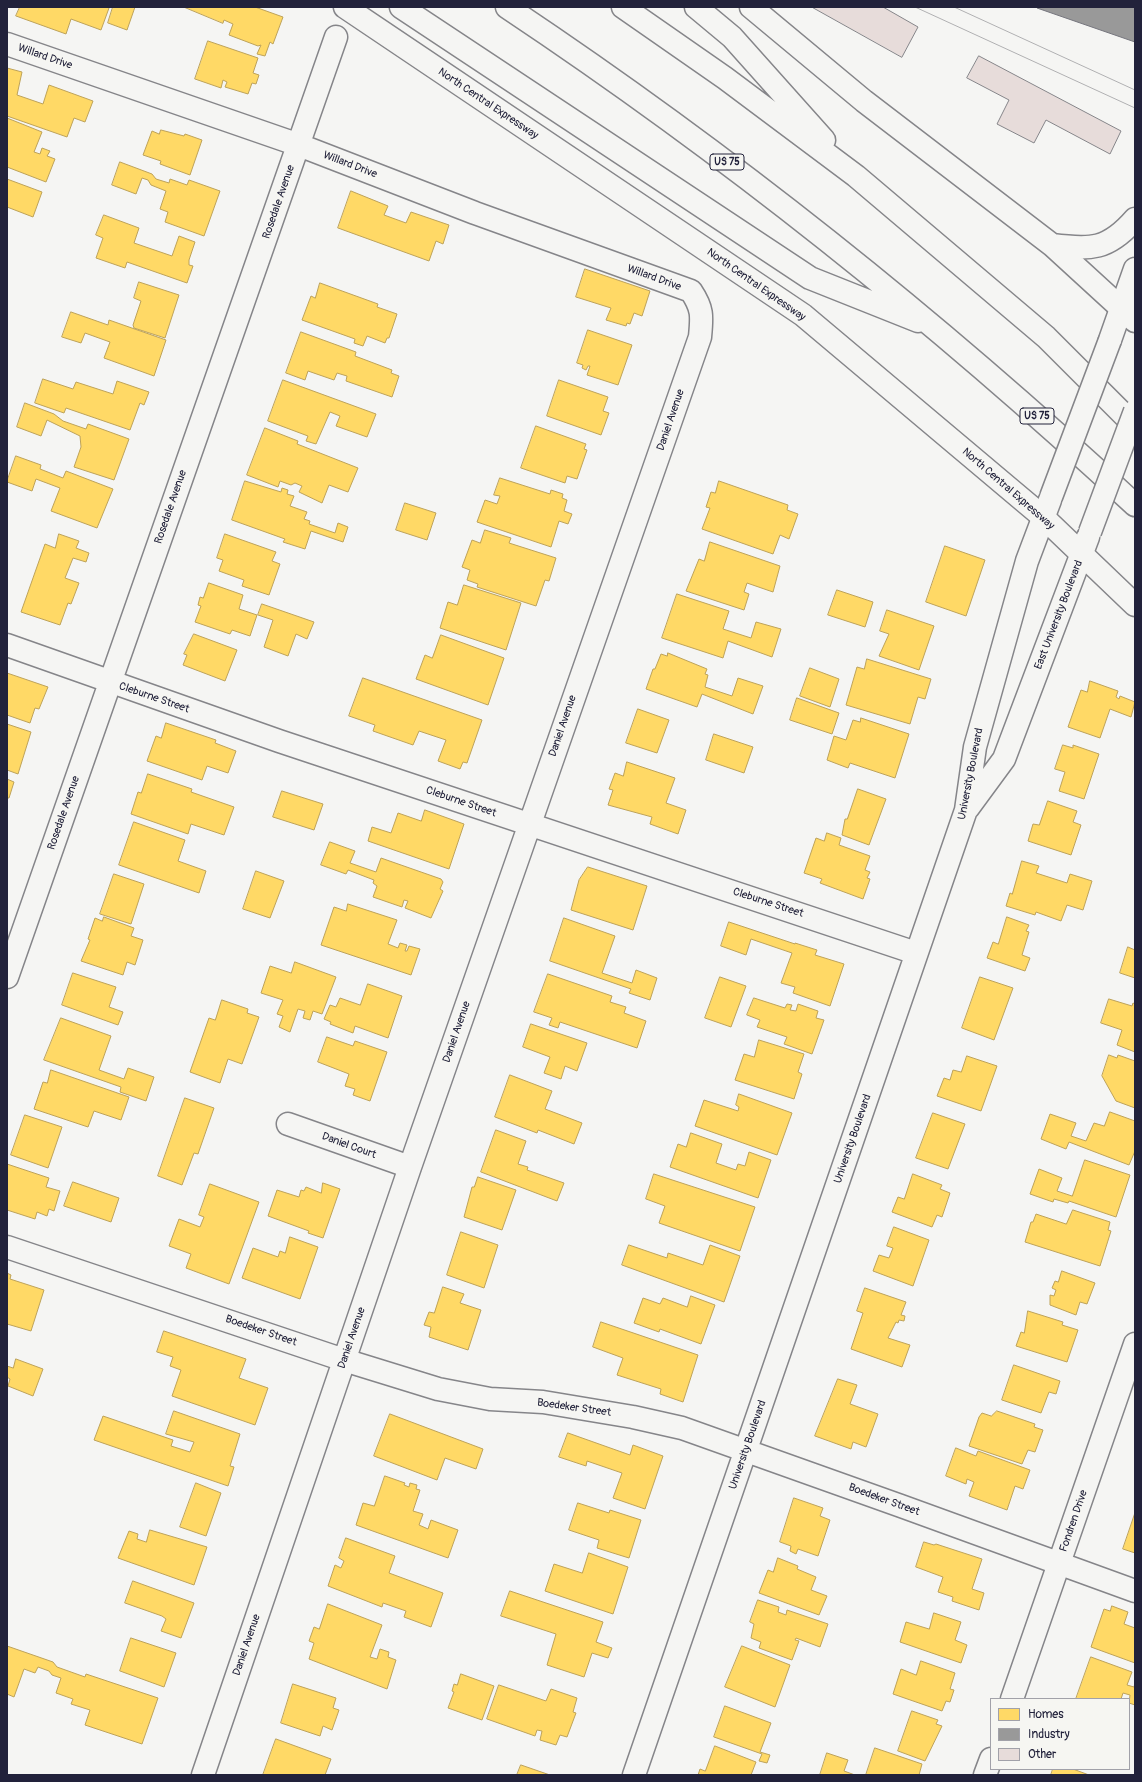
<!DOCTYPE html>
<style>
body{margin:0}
#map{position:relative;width:1142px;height:1782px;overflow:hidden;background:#f5f5f3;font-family:Pangolin,sans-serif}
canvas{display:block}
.frame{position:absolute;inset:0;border:8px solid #22223b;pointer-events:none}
.legend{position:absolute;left:990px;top:1698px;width:140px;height:72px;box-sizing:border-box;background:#f6f6f2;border:1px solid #a1a1a9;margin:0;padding:5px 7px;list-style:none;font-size:12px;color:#22223b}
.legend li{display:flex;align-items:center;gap:8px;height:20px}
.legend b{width:20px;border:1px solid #a1a1a9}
</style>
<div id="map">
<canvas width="1142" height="1782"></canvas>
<div class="frame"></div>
<ul class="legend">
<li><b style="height:11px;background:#ffd966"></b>Homes</li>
<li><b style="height:11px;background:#999"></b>Industry</li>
<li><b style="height:11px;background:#e7dcda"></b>Other</li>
</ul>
</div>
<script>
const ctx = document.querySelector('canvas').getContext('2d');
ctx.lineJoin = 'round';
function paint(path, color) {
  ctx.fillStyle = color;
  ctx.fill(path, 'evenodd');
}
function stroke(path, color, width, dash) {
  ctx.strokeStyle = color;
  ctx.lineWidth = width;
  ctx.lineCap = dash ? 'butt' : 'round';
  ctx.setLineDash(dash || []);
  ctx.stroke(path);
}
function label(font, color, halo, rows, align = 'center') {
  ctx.font = font + ' Pangolin,sans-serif';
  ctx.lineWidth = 4;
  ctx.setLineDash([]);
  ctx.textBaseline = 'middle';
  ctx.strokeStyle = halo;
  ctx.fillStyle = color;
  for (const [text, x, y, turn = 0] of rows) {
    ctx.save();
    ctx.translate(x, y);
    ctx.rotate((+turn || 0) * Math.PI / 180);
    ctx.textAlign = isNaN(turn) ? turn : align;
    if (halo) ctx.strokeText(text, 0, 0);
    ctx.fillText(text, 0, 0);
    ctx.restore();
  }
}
const homes = new Path2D(`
 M20,7H106L109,8L101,30L71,19L66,34L16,16Z
 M113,7H135L127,30L108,23Z
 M184,7H255L283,17L273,44L270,42L265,56L257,54L261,45L258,46L229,35L233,24L224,20L223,23Z
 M208,41L258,58L253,73L259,75L256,84L252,83L248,94L225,87L227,82L223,80L221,88L195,79Z
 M7,68L22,72L17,95L43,104L49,85L93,101L85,122L74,118L67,137L7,116Z
 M7,118L42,132L34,152L40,154L42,148L50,151L47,156L55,159L46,182L7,167Z
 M161,130L184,136L185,134L202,140L190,175L160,164L161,161L143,155L152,131L159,134Z
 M120,162L152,174L156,179L169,183L170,179L187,185L189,180L220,191L204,236L165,222L168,212L160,209L166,191L151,185L148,180L142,178L136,194L112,185Z
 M7,179L42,192L33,217L7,207Z
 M351,191L388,206L384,215L406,223L411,212L449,225L443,244L436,241L429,261L338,228Z
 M104,215L139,228L134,243L172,256L179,236L195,242L189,260V265L193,266L187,283L127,262L125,268L96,258L103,238L96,235Z
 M585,269L650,291L642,316L634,313L630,324L627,323L626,326L606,320L611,308L576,297Z
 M139,282L179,295L165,338L134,328L133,325L141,301L134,298Z
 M320,283L378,304L377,307L397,314L389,338H387L385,343L367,336L363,346L354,343L355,339L302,320L311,296L315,298Z
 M71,312L108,325L109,320L166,340L154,376L104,358L110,342L85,333L81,343L62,337Z
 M588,330L632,345L618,385L587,375L590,366H588L586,370L582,368L583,365L577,363Z
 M301,332L356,352L355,356L392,370L391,373L399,376L392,397L346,381L347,376L337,373L334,380L308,371L305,380L286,373Z
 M43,379L73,389L76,382L113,394L117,381L149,392L144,405L140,403L130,430L66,408L64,413L35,403Z
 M283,380L376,414L367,437L336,426L340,416L330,412L316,444L306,441L308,436L268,421Z
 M559,380L608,397L603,411L609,413L601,435L547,416Z
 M25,403L54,414L63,421L86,429L88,424L129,439L114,480L74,467L81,447L80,436L47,420L41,436L17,427Z
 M536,426L586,444L584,449L587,450L577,479L567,476L565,483L521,468Z
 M265,428L298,441L297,444L358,468L348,492L329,485L322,503L299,492L302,486L295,483L291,485L280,481L278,487L247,475Z
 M16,456L41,465L40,469L63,478L66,471L113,489L97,528L51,511L60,488L36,479L32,491L7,482Z
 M500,478L550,494L551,490L563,494L562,498L567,500L564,511L572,514L568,524L559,521L551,547L477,522L485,500L497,504L500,496L494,495Z
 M245,481L281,492L282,488L288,490L287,494L294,496L290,506L307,512L304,519L310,521L309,524L335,533L338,523L348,527L343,542L311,531L305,549L283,542L285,539L232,520Z
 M719,481L788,505L787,510L798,514L789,539L780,535L773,554L702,529L710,508L706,507L711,492L715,493Z
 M405,503L436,513L427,540L396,530Z
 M485,530L511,538L509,543L556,558L549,581L545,580L536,606L477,587L478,584L467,580L470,570L462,567L472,540L480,543Z
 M59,534L79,541L76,548L89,553L86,562L73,558L65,578L79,583L71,604L68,603L60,625L21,612L45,544L55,548Z
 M225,534L276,552L272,561L280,564L269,595L242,586L244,580L219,571L223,560L217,558Z
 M710,542L780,566L773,592L747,583L744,592L749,594L744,610L686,591L699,559L704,561Z
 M945,546L985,560L966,616L926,602Z
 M209,583L243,595L239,609L257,615L250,636L232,630L230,634L195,622L201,606L198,605L200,597L203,598Z
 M464,585L521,603L506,650L440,628L448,602L457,605Z
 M837,590L873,602L865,627L828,615Z
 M677,594L729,611L723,629L751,638L756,622L781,629L772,657L728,641L723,658L662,638Z
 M262,604L314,622L307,639L296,634L288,656L264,647L273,620L258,615Z
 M887,610L934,626L919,670L879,656L889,634L880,631Z
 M194,634L237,650L225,681L183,665L187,655L184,654Z
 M441,635L504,658L488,705L416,679L425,655L432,658Z
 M668,653L707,669L705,674L708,675L705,687L732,696L738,678L763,686L753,714L702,694L697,707L646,689L653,669H655L661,654L667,656Z
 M867,659L931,679L925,699L918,697L910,724L846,705L857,667L864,669Z
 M810,668L839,679L830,707L800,696Z
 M7,673L48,687L39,709L35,708L30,723L7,715Z
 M363,678L482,720L467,763L463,762L460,769L438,761L446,740L419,731L413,745L373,731L375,725L349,716Z
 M1090,681L1118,691L1116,697L1119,699L1120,696L1135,702L1131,717L1110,709L1100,738L1068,727L1081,690L1087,692Z
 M797,698L839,713L832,734L790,720Z
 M638,709L669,720L657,753L626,743Z
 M861,718L909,734L895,778L850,763L848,768L827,760L834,736L846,740L853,720L860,722Z
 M166,723L216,740L215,743L236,751L228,773L207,766L202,780L147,761L156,736L161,738Z
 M7,724L31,732L18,774L7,770Z
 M714,734L753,747L744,773L706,760Z
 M1063,745L1073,748V745L1099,754L1084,799L1059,791L1065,772L1055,769Z
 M627,762L675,778L666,803L686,810L678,834L650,824L652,817L608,805L613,790L609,789L615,773L623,776Z
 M148,774L192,789L191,792L234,807L224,835L191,824L188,834L131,814L138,792L141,793Z
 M7,779L14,782L9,798H7Z
 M858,789L886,799L869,845L842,835L845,819H847Z
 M282,791L323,804L314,830L273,817Z
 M1048,801L1077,811L1073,822L1081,825L1071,855L1028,841L1033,824L1039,825Z
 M425,810L464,824L449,869L368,841L372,827L391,833L398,813L421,821Z
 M134,822L185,840L178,861L206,871L199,893L119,865Z
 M827,833L841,838L839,845L870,856L865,870L870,872L867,878L870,879L863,899L820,883L822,879L804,873L816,838L824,841Z
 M330,842L355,851L350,863L376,872L381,858L441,879L443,882L440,889L443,891L431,918L405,908L408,901L404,900L402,907L373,897L377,886L373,883L374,880L348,870L346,874L321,865Z
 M1022,861L1039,866L1036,873L1067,883L1070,874L1092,881L1083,910L1067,905L1061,921L1036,912L1035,915L1006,906L1010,893L1012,894Z
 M588,867L647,886L633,930L571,910L579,880Z
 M256,871L284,881L270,918L243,909Z
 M114,874L144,884L131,924L100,914Z
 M348,904L397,920L388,944L398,948L400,943L407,945L405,951H407L409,946L420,949L411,975L321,945L334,907L346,911Z
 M104,917L134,928L131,936L143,940L135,965L127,962L123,975L81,961L90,940L88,939L95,918L102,921Z
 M1007,917L1029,925L1026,931L1029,932L1022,955L1030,958L1025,971L987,958L993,942L998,944Z
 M564,918L615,936L602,973L632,983L636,970L657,978L650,1000L629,993L631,989L550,961Z
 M729,922L795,944V943L817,950L815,955L844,964L830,1006L793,993L795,987L781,983L792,953L751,939L746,955L721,946Z
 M1128,947L1135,950V978L1120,973Z
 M295,962L336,977L322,1014L313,1011L310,1020L303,1018L305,1011L298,1009L290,1032L279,1027L283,1016L277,1014L283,1000L261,993L270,966L291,973Z
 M73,973L116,987L109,1007L123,1012L118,1025L62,1005Z
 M548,974L612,996L610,1002L626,1007L624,1013L646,1021L637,1048L560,1022L558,1028L549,1025L552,1018L534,1012Z
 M720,977L746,986L731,1027L705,1018Z
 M980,977L1013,988L994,1040L962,1028Z
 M368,984L402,996L388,1038L355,1026L353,1033L330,1024L331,1022L324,1019L330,1005L336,1007L340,998L360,1005Z
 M754,998L785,1008L787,1004L792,1005L790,1010L796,1011L798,1004L818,1011L816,1018L824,1020L812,1054L784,1044L787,1037L757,1027L760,1020L747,1015Z
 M1109,999L1132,1006L1133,1003L1135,1004V1052L1117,1045L1122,1030L1101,1023Z
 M222,1000L248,1009L247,1013L259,1017L242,1064L228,1059L220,1083L190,1072L209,1018L215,1020Z
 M61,1018L111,1036L99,1070L124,1079L128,1068L154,1077L146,1101L120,1092L121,1087L44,1060Z
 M531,1024L587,1043L577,1071L565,1066L561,1079L544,1073L550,1057L523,1047Z
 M327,1037L353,1046L355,1041L387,1052L370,1101L353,1095L355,1089L345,1086L349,1074L318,1062Z
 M759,1040L804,1054L798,1072L802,1074L794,1099L735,1080L744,1054L754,1057Z
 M1109,1055L1117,1058L1118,1055L1135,1061V1108L1116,1101L1102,1076Z
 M967,1056L997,1066L981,1111L937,1096L944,1078L950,1080L953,1070L961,1072Z
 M51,1070L129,1097L121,1120L94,1111L88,1127L34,1109L43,1082L47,1083Z
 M510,1075L552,1091L545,1109L582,1123L574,1144L538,1130L537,1133L495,1117Z
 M739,1094L792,1113L777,1155L695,1126L704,1100L738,1111L739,1107L736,1105Z
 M185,1098L214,1108L198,1154L194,1153L182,1185L158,1176Z
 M1110,1112L1135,1121V1151L1129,1165L1069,1142L1066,1149L1041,1139L1050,1114L1076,1123L1071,1136L1086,1141L1094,1123L1104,1126Z
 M933,1113L965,1124L948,1169L916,1158Z
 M25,1115L62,1127L48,1168L11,1155Z
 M496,1130L526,1141L518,1164L528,1167L527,1170L564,1183L557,1201L481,1172Z
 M691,1133L722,1144L716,1163L736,1170L738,1164L745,1166L749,1152L771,1160L758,1198L670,1167L678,1144L686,1147Z
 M1085,1160L1130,1175L1116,1217L1069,1201L1068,1203L1054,1199L1053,1202L1030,1194L1039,1169L1062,1178L1057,1191L1072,1196Z
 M7,1164L49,1178L46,1187L60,1191L54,1211L49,1209L47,1216L37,1212L35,1219L7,1210Z
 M654,1174L755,1207L740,1251L659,1223L665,1206L646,1199Z
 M913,1174L942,1185L940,1189L950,1193L942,1217L937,1215L932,1227L892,1212L898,1197L904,1199Z
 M478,1177L516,1190L502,1230L464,1217L472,1187H474Z
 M73,1182L119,1198L111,1222L64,1206Z
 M323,1183L340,1189L323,1238L308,1233L309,1231L268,1216L277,1190L299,1197L301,1190L304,1191L306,1187L321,1193Z
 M210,1184L259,1202L229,1284L186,1268L191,1254L169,1246L179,1219L200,1227L204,1217L199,1215Z
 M1073,1210L1110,1222L1108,1230L1111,1231L1100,1266L1025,1242L1031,1222H1033L1036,1214L1066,1224Z
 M894,1227L929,1240L913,1286L873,1271L879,1255L889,1258L893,1248L887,1246Z
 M461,1232L498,1245L484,1288L447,1275Z
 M290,1237L318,1247L300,1299L242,1278L253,1248L278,1257L280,1251L285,1253Z
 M629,1245L667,1258L668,1253L703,1265L710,1245L740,1256L724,1302L622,1265Z
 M1062,1271L1095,1283L1087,1304L1080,1302L1076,1315L1050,1305V1295L1054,1296L1056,1290L1052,1288L1055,1281L1058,1282Z
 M7,1273L11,1275L10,1279L44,1290L31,1331L7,1324Z
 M443,1287L464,1294L460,1303L481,1310L468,1350L429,1337L431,1327L424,1325L429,1312L434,1313Z
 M865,1288L906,1302L901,1315L905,1316L904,1321L899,1320L898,1323L896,1322L888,1338L910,1345L902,1367L851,1349L863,1313L857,1311Z
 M691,1296L715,1305L701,1344L660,1329L659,1332L634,1323L643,1298L660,1304L663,1298L687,1307Z
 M1028,1311L1063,1322L1062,1325L1078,1330L1067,1362L1016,1346L1021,1332L1024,1333Z
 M601,1322L698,1355L683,1402L660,1394L661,1389L617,1375L623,1358L593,1347Z
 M164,1331L246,1359L239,1378L268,1388L255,1425L172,1396L181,1370L170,1366L173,1357L157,1352Z
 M16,1359L43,1369L33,1396L8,1386L10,1379L7,1377V1366L13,1368Z
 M1014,1365L1060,1381L1056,1394L1049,1392L1041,1413L1002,1400Z
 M838,1379L857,1385L850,1404L878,1414L866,1447L853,1442L851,1449L815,1436Z
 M174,1411L240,1434L230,1466L234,1467L228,1486L94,1440L103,1416L173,1440L171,1446L190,1452L194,1442L166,1434Z
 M997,1411L1035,1424L1034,1427L1043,1430L1035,1452L1028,1450L1022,1464L969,1446L979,1417L982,1413L991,1416Z
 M390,1414L483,1449L476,1469L445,1458L437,1480L374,1456Z
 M568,1433L630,1455L633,1445L663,1456L645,1509L613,1498L622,1473L587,1461L586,1466L559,1457Z
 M956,1448L976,1456L978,1451L1030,1470L1023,1489L1015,1486L1007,1510L969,1496L974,1482L967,1479L966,1484L946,1476Z
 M385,1476L405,1483L404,1485L409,1487L410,1483L417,1485L416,1489L420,1490L413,1511L423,1514L419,1525L428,1529L431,1520L458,1530L448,1558L356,1525L363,1503L374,1506Z
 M196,1483L221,1493L206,1536L180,1527Z
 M794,1498L823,1508L820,1516L830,1520L818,1556L798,1549L796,1554L790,1551L791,1546L780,1542Z
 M578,1503L609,1513L610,1510L641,1520L629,1558L597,1548L599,1540L569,1530Z
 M1135,1513V1553L1123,1549Z
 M150,1530L207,1547L194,1585L118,1558L129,1531L138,1534L137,1539L146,1542Z
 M346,1538L395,1556L389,1573L443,1593L431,1627L404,1617L406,1611L383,1603L382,1607L328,1586L335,1565L341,1568L344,1561L339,1558Z
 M924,1542L934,1545L936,1544L982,1559L972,1589L984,1593L979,1610L952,1601L953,1597L938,1592L943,1577L916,1567Z
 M589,1553L628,1567L613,1614L545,1591L554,1564L582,1573Z
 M778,1558L798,1566L797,1569L816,1577L811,1590L827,1596L819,1615L759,1593L768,1570L773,1572Z
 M133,1581L194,1603L181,1638L161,1631L166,1619L162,1616L125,1603Z
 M510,1591L603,1622L596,1642L612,1648L608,1658L592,1653L584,1677L547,1665L556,1634L501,1616Z
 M758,1600L779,1607L778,1612L786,1615L787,1610L828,1624L820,1647L796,1638L795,1640L799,1641L792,1660L759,1648L761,1642L751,1638L754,1624L750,1622Z
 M328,1604L382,1625L370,1657L377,1659L380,1649L389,1652L388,1657L396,1660L387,1689L309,1659L314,1643L309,1641L314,1627L319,1629Z
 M1112,1606L1128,1612L1124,1624L1135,1628V1663L1091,1647L1104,1609L1110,1611Z
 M934,1613L961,1622L955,1640L967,1645L961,1663L900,1642L906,1622L929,1629Z
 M131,1638L176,1653L164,1687L120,1671Z
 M7,1646L53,1662L57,1667L85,1677L86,1674L158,1698L142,1744L85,1725L90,1710L71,1704L73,1699L56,1693L61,1678L52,1675L49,1671L38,1667L35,1673L24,1669L14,1697L7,1694Z
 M742,1646L790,1665L775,1707L725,1687Z
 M1091,1657L1132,1672L1127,1685L1134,1687L1135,1683V1705L1129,1703L1130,1695L1123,1693L1121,1699H1076Z
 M921,1661L955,1673L950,1689L954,1690L950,1702L946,1701L942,1711L893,1694L901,1669L916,1675Z
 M461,1674L494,1686L482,1720L448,1708L454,1692L452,1691L454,1684L457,1685Z
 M293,1684L336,1698L333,1708L339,1710L332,1730L323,1726L320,1736L281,1723Z
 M499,1685L546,1701L551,1689L577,1698L573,1712L576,1713L567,1737L560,1735L556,1745L540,1740L542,1731L537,1730L535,1736L487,1719Z
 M725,1706L771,1723L760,1752L770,1755L767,1763L759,1761L762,1754L714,1737Z
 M912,1711L938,1720L936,1724L942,1726L925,1761L898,1751Z
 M276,1739L331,1759L325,1775H263Z
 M715,1746L756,1762L751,1775H698L700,1769L705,1771Z
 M875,1748L922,1764L919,1775H866Z
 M827,1753L848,1760L844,1771L855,1775H820Z
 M521,1765L550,1775H517Z
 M1053,1769H1073L1089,1775H1051Z`);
const industry = new Path2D(`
 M1135,7V42L1037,8V7Z`);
const building = new Path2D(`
 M812,7H883L918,27L902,57Z
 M979,56L1121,131L1110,154L1046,120L1034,143L997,124L1009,100L967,78Z`);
const minor = new Path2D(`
 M7,44L299,145L475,213L691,291C703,309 702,316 700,337L410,1167L203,1775
 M1110,340L1135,269
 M7,645L279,741L916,953
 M968,808L1004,759L1088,537
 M7,977L336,37
 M288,1124L410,1167
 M7,1247L344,1360L438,1389L490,1399L543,1402L633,1417L682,1428L901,1506L1135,1591
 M1012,1699L1135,1344
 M634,1775L966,810L975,747L1027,561L1050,500
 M985,1775L991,1759`);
const major = new Path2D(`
 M345,7L803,315L1043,517L1135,605
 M751,7L864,101L1052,245L1135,321
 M1052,245C1091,250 1108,250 1135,219`);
const highway = new Path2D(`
 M401,7L810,278L918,321
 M507,7C732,157 938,322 1135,505
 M623,7L725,78L856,176L1046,337L1135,426
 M696,7L732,37L824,140`);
const tram = new Path2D(`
 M915,7L1135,108
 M954,7L1135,90`);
const minorBridge = new Path2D(`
 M1051,497L1110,340
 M1090,532L1135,411`);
const shields = [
 [727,162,34],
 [1037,416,34]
];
const shieldNames = [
 ["US 75",727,162],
 ["US 75",1037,416]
];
const streetNames = [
 ["Willard Drive",45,57,19],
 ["North Central Expressway",488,104,34],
 ["Willard Drive",350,165,21],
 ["Rosedale Avenue",279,202,-71],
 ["Willard Drive",654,278,20],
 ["North Central Expressway",756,285,35],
 ["Daniel Avenue",671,420,-71],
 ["North Central Expressway",1008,489,41],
 ["Rosedale Avenue",171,507,-71],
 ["East University Boulevard",1059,615,-69],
 ["Cleburne Street",154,698,19],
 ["Daniel Avenue",563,726,-71],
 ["University Boulevard",971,774,-79],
 ["Cleburne Street",461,802,19],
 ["Rosedale Avenue",64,813,-71],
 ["Cleburne Street",768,903,18],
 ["Daniel Avenue",457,1032,-71],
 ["University Boulevard",853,1139,-71],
 ["Daniel Court",349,1146,20],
 ["Boedeker Street",261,1331,19],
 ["Daniel Avenue",352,1338,-71],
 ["Boedeker Street",574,1408,8],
 ["University Boulevard",748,1445,-71],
 ["Boedeker Street",884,1500,20],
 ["Fondren Drive",1074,1521,-71],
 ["Daniel Avenue",247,1645,-71]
];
paint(homes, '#ffd966');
stroke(homes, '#bda259', 1);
paint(industry, '#999');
stroke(industry, '#75757d', 1);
paint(building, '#e7dcda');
stroke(building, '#858589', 1);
stroke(minor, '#858589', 25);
stroke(major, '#858589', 25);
stroke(highway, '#858589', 25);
stroke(minor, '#f5f5f3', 22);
stroke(major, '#f5f5f3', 22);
stroke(highway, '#f5f5f3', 22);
stroke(tram, '#b0b0b2', 1);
stroke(minorBridge, '#858589', 25, []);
stroke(minorBridge, '#f5f5f3', 22);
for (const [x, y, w] of shields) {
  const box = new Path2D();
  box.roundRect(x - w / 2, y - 8, w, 16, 3);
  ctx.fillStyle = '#f6f6f2';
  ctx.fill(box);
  stroke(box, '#22223b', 1);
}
label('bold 10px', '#22223b', null, shieldNames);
label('11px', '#22223b', '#f6f6f2', streetNames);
</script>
